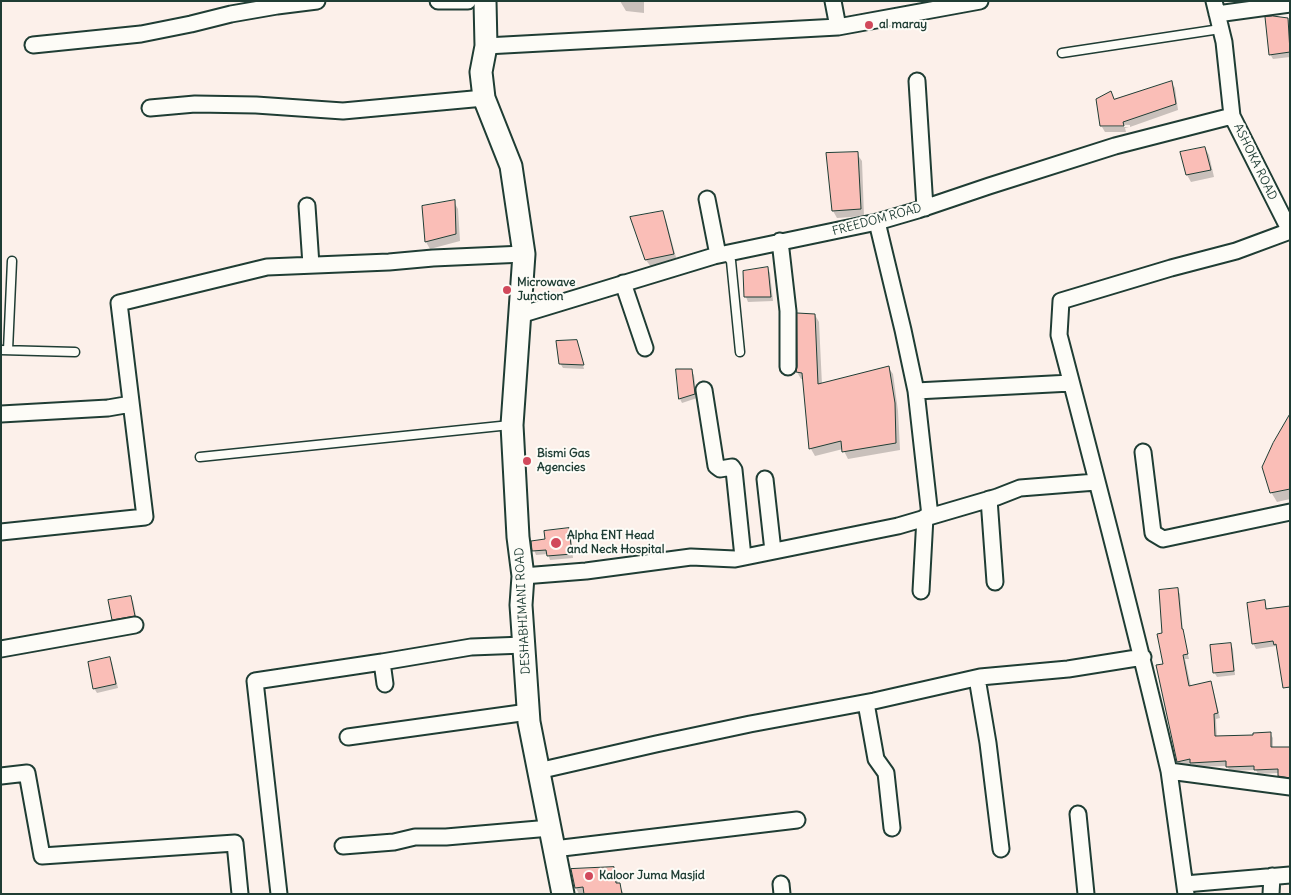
<!DOCTYPE html>
<style>
body{margin:0}
#map{position:relative;width:1291px;height:895px;overflow:hidden;background:#fcf0ea;font-family:Delius,sans-serif}
canvas{display:block}
.frame{position:absolute;inset:0;border:2px solid #1f3d34;pointer-events:none}
</style>
<div id="map">
<canvas width="1291" height="895"></canvas>
<div class="frame"></div>
</div>
<script>
const ctx = document.querySelector('canvas').getContext('2d');
ctx.lineJoin = 'round';
function paint(path, color) {
  ctx.fillStyle = color;
  ctx.fill(path, 'evenodd');
}
function stroke(path, color, width, dash) {
  ctx.strokeStyle = color;
  ctx.lineWidth = width;
  ctx.lineCap = dash ? 'butt' : 'round';
  ctx.setLineDash(dash || []);
  ctx.stroke(path);
}
function label(font, color, halo, rows, align = 'center') {
  ctx.font = font + ' Delius,sans-serif';
  ctx.lineWidth = 4;
  ctx.setLineDash([]);
  ctx.textBaseline = 'middle';
  ctx.strokeStyle = halo;
  ctx.fillStyle = color;
  for (const [text, x, y, turn = 0] of rows) {
    ctx.save();
    ctx.translate(x, y);
    ctx.rotate((+turn || 0) * Math.PI / 180);
    ctx.textAlign = isNaN(turn) ? turn : align;
    if (halo) ctx.strokeText(text, 0, 0);
    ctx.fillText(text, 0, 0);
    ctx.restore();
  }
}
const shadow = new Path2D(`
 M620,1H644V13L626,11Z
 M1273,17L1290,20V57L1273,59L1270,54Z
 M1171,82L1175,88L1178,110L1130,127V125L1101,124V126V125L1110,92L1115,100Z
 M1102,127H1129L1125,128L1126,132H1105Z
 M1205,148L1209,155L1214,177L1191,182L1187,175L1182,153Z
 M857,154L862,161L864,216L837,218L833,211Z
 M454,202L458,209L460,241L430,249L426,242L424,207Z
 M662,213L666,220L677,261L651,267L646,260L632,218Z
 M768,269L770,273L773,301L748,302L746,297Z
 M815,315L819,322L822,385L888,367L893,374L898,411L900,450L848,459L843,449L815,456L811,449L804,379H801L797,372Z
 M577,344L584,369L563,368L560,363Z
 M691,371L694,375L697,398L682,403L680,399Z
 M1290,419V499L1277,502L1271,492Z
 M569,530L571,534L573,558L550,560L548,554L536,555L534,550L546,540Z
 M1177,589L1180,594L1183,633L1189,659H1185L1191,687L1210,683L1213,688L1220,718L1216,719L1217,738L1255,736L1270,733L1273,738V749L1290,748V782L1282,780L1279,773L1258,774L1256,770L1230,771L1227,766L1194,767L1192,764L1180,766L1178,762L1164,665V634Z
 M130,597L133,601L137,620L116,624L113,619Z
 M1264,602L1268,611L1290,607V688H1287L1284,683L1276,646L1256,649L1253,643Z
 M1231,644L1233,649L1235,675L1217,677L1214,672Z
 M110,659L112,663L118,688L97,693L94,688Z
 M613,869L617,876L618,884L624,894H579L576,888L572,870Z`);
const building = new Path2D(`
 M1273,16L1288,18L1290,52L1269,55L1265,17Z
 M1172,81L1176,104L1123,122L1124,126H1100L1096,99L1111,91L1114,99Z
 M1205,147L1211,170L1186,175L1180,152Z
 M858,152L861,209L832,211L826,153Z
 M455,200L456,234L425,242L422,206Z
 M663,211L674,254L645,260L630,217Z
 M768,267L771,297H744L743,271Z
 M797,313L815,314L818,384L889,366L895,403L896,443L842,452L841,441L809,449L802,373L796,372L797,367Z
 M577,340L584,365L559,364L556,341Z
 M676,369H692L695,394L679,399Z
 M1290,414V489L1270,493L1262,467L1273,443Z
 M569,528L572,554L547,556L546,550L532,551L531,541L545,539L544,531Z
 M1178,588L1182,629H1183L1188,654L1183,655L1189,686L1211,681L1218,713L1214,714L1215,736L1253,735V733L1271,732V747H1290V778L1278,776V769L1254,770V766L1226,767V761L1190,763V759L1177,762L1156,665L1163,664L1157,634L1162,633L1159,590Z
 M131,596L135,616L112,620L108,600Z
 M1265,600L1266,609L1290,606V687L1283,688L1276,644L1274,645L1273,641L1252,644L1247,603Z
 M1231,643L1234,671L1213,673L1210,645Z
 M110,657L116,684L93,689L88,662Z
 M614,867L616,883H620L622,894H584L583,887L575,888L571,869Z`);
const lane = new Path2D(`
 M1062,53L1220,29
 M725,253L731,261L740,352
 M1,350L75,352
 M8,350L12,261
 M200,457L510,425`);
const street = new Path2D(`
 M438,1H468
 M833,1L838,27
 M1214,1L1224,42L1232,116L1290,231
 M1217,14L1290,4
 M33,45L141,34L191,24L231,14L277,6L317,1
 M486,46L838,27L980,1
 M917,81L925,208
 M150,108L195,104L256,105L343,111L484,98
 M707,199L718,255
 M307,206L311,265
 M877,222L903,330L916,391L930,516
 M1290,231L1236,251L1171,268L1061,301L1059,335C1097,480 1135,625 1169,771L1290,787
 M780,241L788,311V367
 M623,283L645,348
 M520,315L714,256L877,222L918,210L989,186L1115,146L1232,116
 M704,390L716,466L720,469L732,467L734,470L743,557
 M916,391L1071,383
 M1,414L108,408L131,404
 M1143,452L1153,533L1163,539L1290,512
 M765,479L773,551
 M989,499L995,582
 M1,532L145,517L119,303L267,267L389,262L433,258L524,254
 M523,576L586,571L691,557L735,559L898,526L997,497L1020,488L1096,482
 M921,591L925,517
 M1,649L135,625
 M382,662L471,647L524,645
 M977,678L988,743L1001,849
 M866,703L876,759L886,773L892,828
 M348,737L528,712
 M538,771L656,744L750,724L874,701L980,677L1068,669L1143,657
 M1169,771L1186,894
 M1,776L27,773L42,856L235,843L240,894
 M1078,814L1086,894
 M343,846L394,842L415,837H446L550,828
 M554,849L797,820
 M781,884L782,894
 M1185,884L1290,875
 M279,894L255,681L382,662L385,684
 M1271,894L1272,876`);
const secondary = new Path2D(`
 M485,1L486,46L481,72L484,98L511,166L524,254L512,425L518,537L523,576L521,605L529,722L563,894`);
const markers = [
 [869,25,5,"#d1495b"],
 [507,290,5,"#d1495b"],
 [527,461,5,"#d1495b"],
 [556,543,6,"#d1495b"],
 [589,876,5,"#d1495b"]
];
const poiNames = [
 ["al maray",879,25],
 ["Microwave",517,283],
 ["Junction",517,297],
 ["Bismi Gas",537,454],
 ["Agencies",537,468],
 ["Alpha ENT Head",567,536],
 ["and Neck Hospital",567,550],
 ["Kaloor Juma Masjid",599,876]
];
const streetNames = [
 ["ASHOKA ROAD",1255,162,64],
 ["FREEDOM ROAD",877,220,-15],
 ["DESHABHIMANI ROAD",523,611,-93]
];
paint(shadow, '#0003');
paint(building, '#fabeb7');
stroke(building, '#1f3d34', 1);
stroke(lane, '#1f3d34', 11);
stroke(street, '#1f3d34', 19);
stroke(secondary, '#1f3d34', 25);
stroke(lane, '#fdfcf7', 8);
stroke(street, '#fdfcf7', 15);
stroke(secondary, '#fdfcf7', 21);
for (const [x, y, r, color] of markers) {
  const dot = new Path2D();
  dot.arc(x, y, r, 0, 2 * Math.PI);
  ctx.fillStyle = color;
  ctx.fill(dot);
  stroke(dot, '#fdfcf7', 2);
}
label('bold 12px', '#1f3d34', '#fdfcf7', poiNames, 'left');
label('12px', '#1f3d34', '#fdfcf7', streetNames);
</script>
